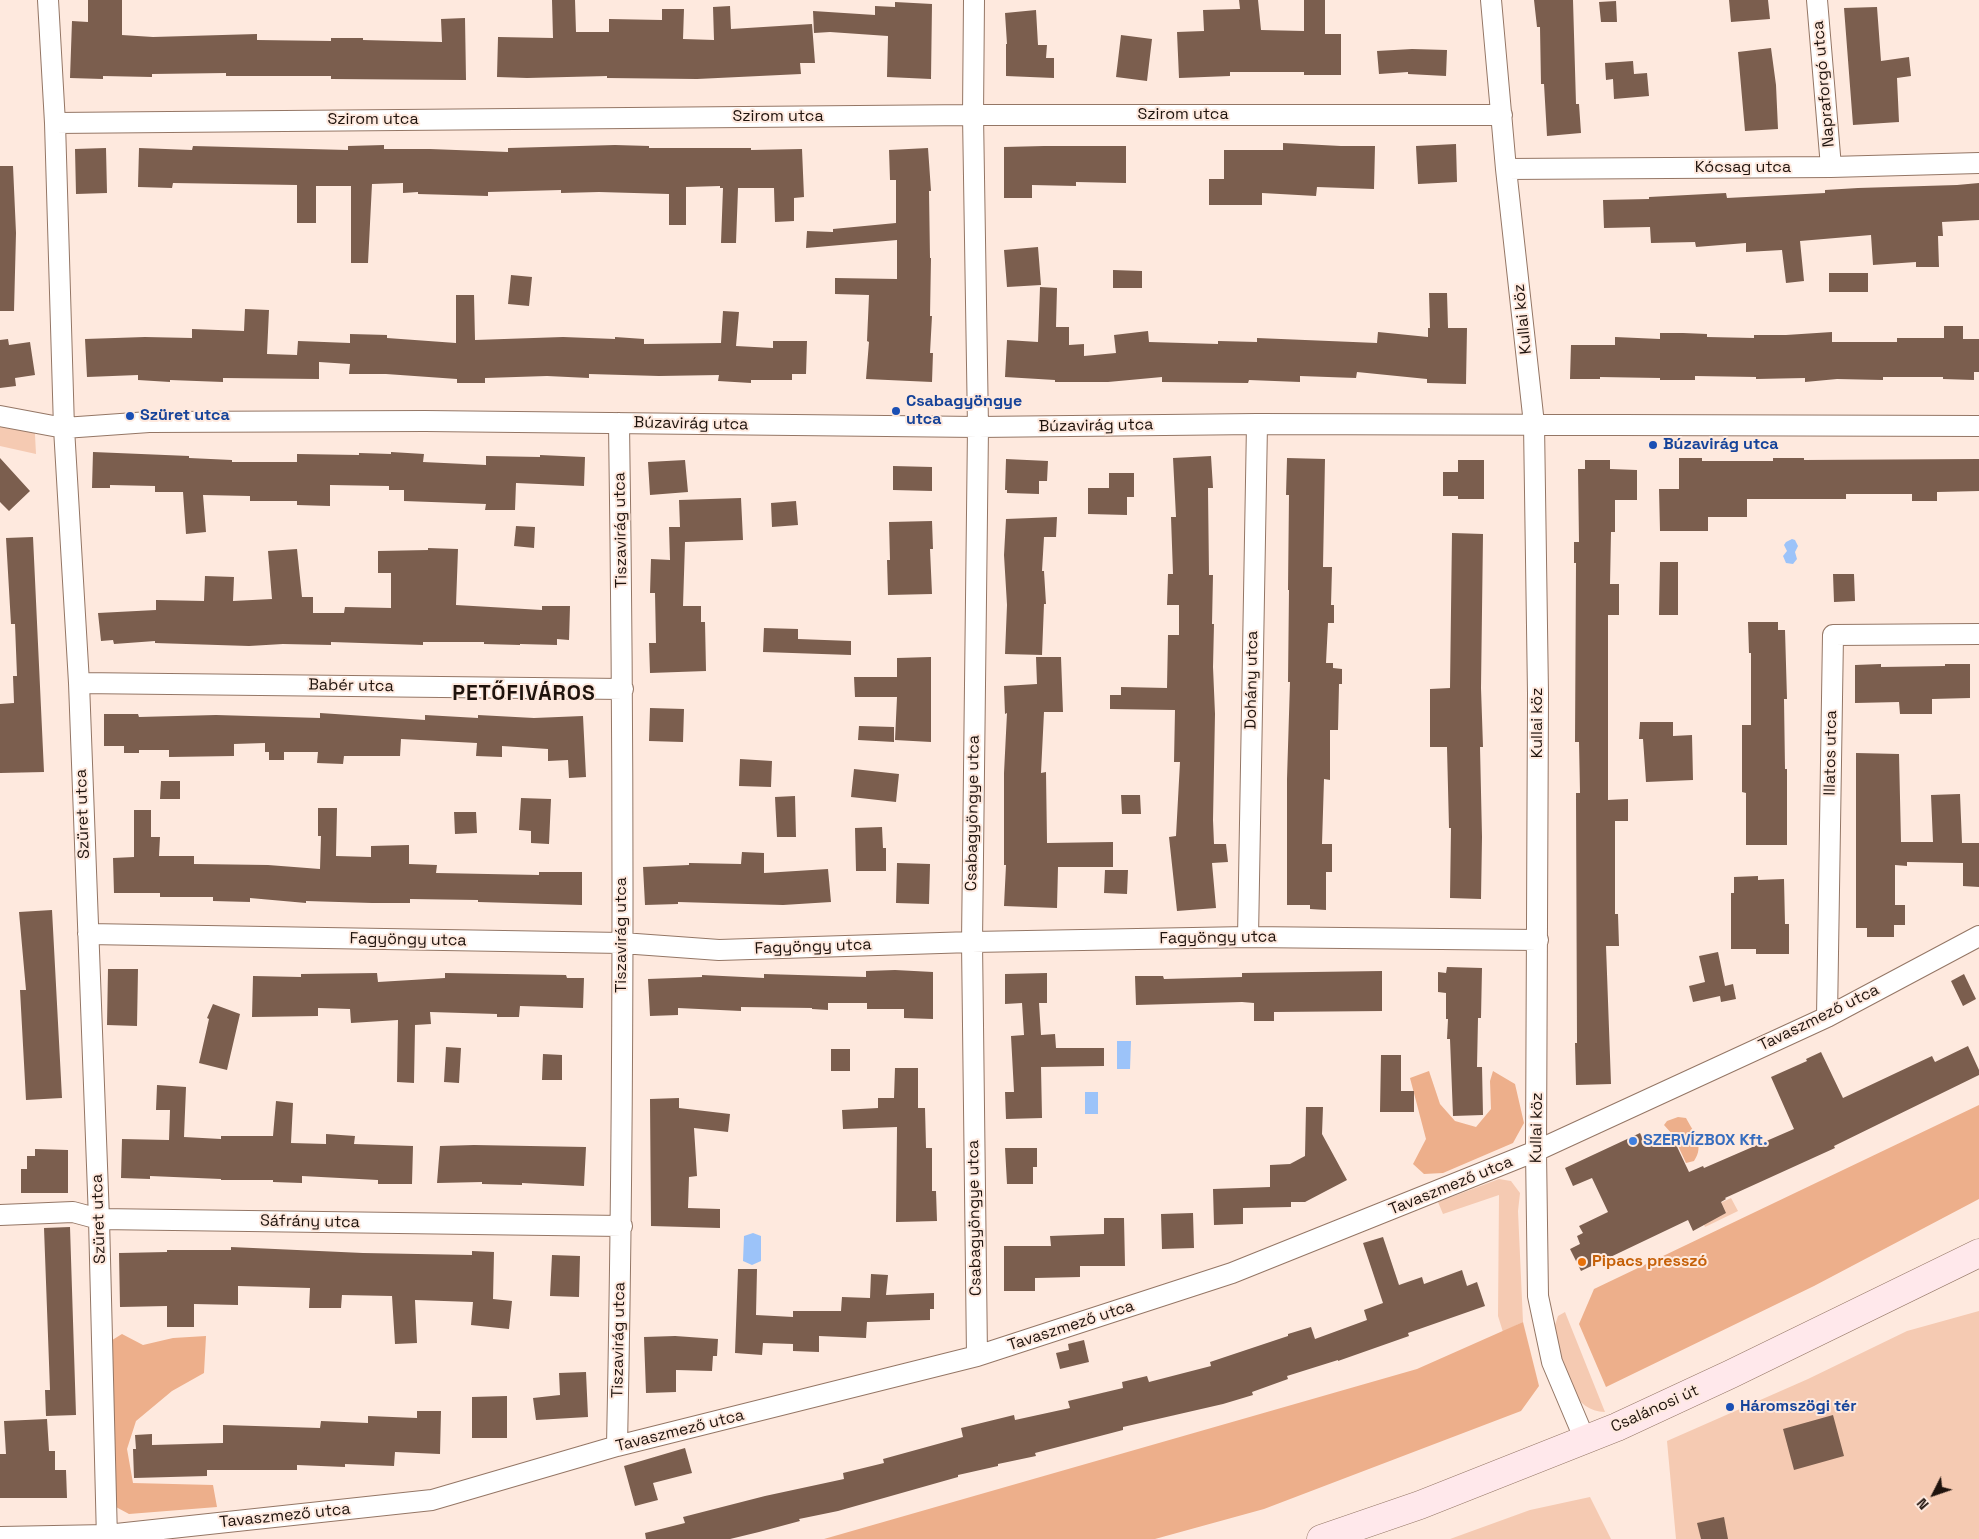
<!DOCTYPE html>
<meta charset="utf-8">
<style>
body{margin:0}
#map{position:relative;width:1979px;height:1539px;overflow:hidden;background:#fee9de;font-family:"Space Grotesk",sans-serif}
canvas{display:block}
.north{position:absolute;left:1909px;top:1469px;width:50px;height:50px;-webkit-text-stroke:4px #fee9de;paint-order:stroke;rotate:229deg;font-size:14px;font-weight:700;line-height:20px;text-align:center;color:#1f130d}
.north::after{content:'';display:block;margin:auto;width:18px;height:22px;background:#1f130d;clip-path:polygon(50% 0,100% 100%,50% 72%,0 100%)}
</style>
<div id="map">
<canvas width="1979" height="1539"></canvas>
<div class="north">N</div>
</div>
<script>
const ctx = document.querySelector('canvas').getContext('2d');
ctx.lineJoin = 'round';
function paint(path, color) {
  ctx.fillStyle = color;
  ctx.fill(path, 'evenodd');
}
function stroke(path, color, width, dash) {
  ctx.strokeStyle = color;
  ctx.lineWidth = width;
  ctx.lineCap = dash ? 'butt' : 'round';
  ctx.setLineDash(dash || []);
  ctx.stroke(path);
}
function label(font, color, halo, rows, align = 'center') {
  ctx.font = font + ' "Space Grotesk",sans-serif';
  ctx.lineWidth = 4;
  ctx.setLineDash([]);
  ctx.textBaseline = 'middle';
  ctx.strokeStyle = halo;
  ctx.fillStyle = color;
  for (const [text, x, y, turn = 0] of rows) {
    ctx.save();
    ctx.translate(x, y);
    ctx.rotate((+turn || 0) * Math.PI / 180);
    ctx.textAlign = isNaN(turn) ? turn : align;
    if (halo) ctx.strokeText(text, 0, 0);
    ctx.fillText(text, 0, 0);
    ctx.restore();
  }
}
const green = new Path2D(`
 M0,407L34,416L36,454L0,446Z
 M1499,1179L1511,1181L1520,1193L1518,1211L1523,1322L1503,1332L1498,1316L1499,1195L1443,1214L1438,1202Z
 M1731,1198L1738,1211L1705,1227L1699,1213Z
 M1979,1311V1539H1676L1667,1441L1808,1379L1907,1331Z
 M1565,1312L1605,1412C1574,1412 1564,1374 1558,1350C1557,1344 1554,1336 1554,1331C1554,1326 1557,1320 1558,1316Z
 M1590,1497L1611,1539H1450L1530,1510Z`);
const forest = new Path2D(`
 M1429,1071L1440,1104L1455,1121L1476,1127L1491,1109L1490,1081L1493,1071L1515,1084L1524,1123L1513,1143L1443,1173L1424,1174L1413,1164L1426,1139L1410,1078Z
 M1979,1105V1199L1814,1286L1606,1387L1579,1324L1594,1289Z
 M1678,1117L1686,1118C1694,1133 1705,1145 1694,1161L1686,1163L1673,1135L1664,1125L1667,1121Z
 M1523,1322L1539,1386L1521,1411L1264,1509L1155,1539H824L1417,1369Z
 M122,1334L143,1345L173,1338L206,1336L204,1373L172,1391L136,1421L127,1449L133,1483L213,1485L217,1507L129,1514L116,1507L109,1342Z`);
const water = new Path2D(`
 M1792,539L1795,540L1798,546L1795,552L1797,559L1793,564L1786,563L1783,556L1787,551L1784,545L1786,542Z
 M1117,1041H1131L1130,1069H1117Z
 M1085,1092H1098V1114H1085Z
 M753,1233L761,1236V1261L752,1265L743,1261L744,1236Z`);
const building = new Path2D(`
 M88,0H122V35L153,37L257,34V40L331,41V38H363V40L442,42L441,19L465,18L466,80L331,79V76H226V73L152,74V77L103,76V79L70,78L72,21L88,22Z
 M552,0H575L576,32H609V19L662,20V9H684L683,39L714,40L713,7L730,6L731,29L812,24L815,63H800L801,74L697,79L607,78V76L527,78L497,77L498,37L553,38Z
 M1239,0H1258L1261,30L1304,31V0H1325V34H1341V75H1304V72H1230V76L1179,78L1177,32L1204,31L1203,10L1240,9Z
 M1534,0H1573L1576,104H1579L1581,133L1547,136L1544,84H1541L1540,27H1537Z
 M1729,0H1768L1770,19L1731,22Z
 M1616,1L1617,22H1601L1599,2Z
 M895,2L932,4L931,79L887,77L888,36L830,32L814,33L813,11L875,15V6L895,7Z
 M1877,7L1881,61L1909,57L1911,76L1897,78L1899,122L1853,125L1844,8Z
 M1036,10L1038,45H1047L1046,58H1054V78L1006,76V44H1007L1005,13Z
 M1121,35L1152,39L1147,81L1116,77Z
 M1771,48L1776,85L1778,129L1745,131L1738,52Z
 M1412,49L1447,50L1446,76L1408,74V72L1379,74L1377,51Z
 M1633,61L1634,74L1647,73L1649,96L1614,99L1613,79L1606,80L1605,63Z
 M1283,143L1341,146H1375L1374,189L1317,187L1316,196L1262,193V205H1209V179H1224V150H1283Z
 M1456,144L1457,182L1418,184L1416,146Z
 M384,145V149H430L508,152V148L615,145L649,146V148H751V150L802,149L804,197L794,198V221L775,222L774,188H738L736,243H721L723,188H720V186L686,187V225H669V194L599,192L561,193V190L488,192V196L418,194V192L403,193V183L372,184L368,263H351V186H316V223H297V185L173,183L172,188L138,187L139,148L192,150L193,146L348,150V146Z
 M1044,146H1126V183L1076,182V186L1032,185V198H1004V147Z
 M106,148L107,193L76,194L75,149Z
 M928,148L931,191H929L930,258H931L930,316H932L930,353H933L932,382L866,379L869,342L867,341L869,295L835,294V278L897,279V240L806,248L807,231L833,232V229L896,223V180H890L889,150Z
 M0,166H13L16,233L14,311H0Z
 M1979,183V220L1942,222L1943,236H1938L1939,267H1916V262L1873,265L1871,235L1800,241L1804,281L1786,283L1782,250L1746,252V243L1696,247L1695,242L1651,243L1650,227L1604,228L1603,200L1649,199V197L1726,193L1727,198L1825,193V190L1858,188L1957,185Z
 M1038,247L1041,285L1007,287L1004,250Z
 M1113,270L1142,271V288H1113Z
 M1829,273H1868V292H1829Z
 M511,275L532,277L529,306L508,304Z
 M1040,287L1057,288L1056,327H1069V345L1084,344V356L1116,353L1114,335L1148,331L1149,342L1218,344V341L1257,342V338L1377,343L1378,332L1428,337V328H1430L1429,293H1447L1448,328H1467L1466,384L1427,383V379L1357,372L1356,378L1300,376V382L1249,380L1248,383L1162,382V377L1108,382H1055V380L1005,377L1007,340L1038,342Z
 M456,295H474L475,340L563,337L615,339V337L644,339V344L721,343L723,311L739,312L736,346L773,348V341H807L806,374H792V380H751V383L718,381L719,375L659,376L589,374V378L547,376L485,378V383H457V379L386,374H349L350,364L319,362V379L223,378V382L170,380V382L138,380V375L87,377L85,339L145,337L192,338V329L244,331L245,309L269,310L267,354L297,355L298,341L350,343V334L387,335V338L456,343Z
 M1944,326H1963V339H1979V372H1974V380L1943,379V377H1883V380L1837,379L1805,382V378L1756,379V377L1695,376V380H1660V378L1600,377V379H1570L1571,345H1615V337L1660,339V333H1683L1707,334V337L1754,338V335H1786L1832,332V342H1897V338H1944Z
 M8,339L9,345L30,342L35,375L15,378L16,386L0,388V340Z
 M93,452L189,456V458L232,460V462H297V454L359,455V453L391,454V452L424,454L423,462L486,465V456L540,457V455L585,457L584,486L516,483L515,510H485L486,504L404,501V490H389V486L330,485V506L297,505V501H250V496L203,495L206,532L186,534L183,492H155V486L110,485V488H92Z
 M1211,456L1213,488H1208L1209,575H1213L1212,624H1214L1213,667L1215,714L1213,820L1214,844H1226L1228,862L1212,863L1216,908L1177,911L1169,837L1176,836L1180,762H1174L1175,710L1110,709V695H1121V687L1167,688L1168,635H1179V605H1167L1168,574H1173L1171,517H1176L1173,458Z
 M0,458L30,491L9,511L0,502Z
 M1287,458L1325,459L1323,567H1332L1331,605H1334V623H1328L1326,663H1333V668L1342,669V684H1339L1338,730H1330V780L1324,779L1322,844H1332V872H1326V910L1310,909V905H1287V779L1290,682H1288L1289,590H1288L1289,495H1286Z
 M1679,458H1702V461H1773V458H1804V460L1979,459V491L1937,492V501H1912V494H1846V499H1747V517H1708V531H1660L1659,489H1679Z
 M1006,459L1048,461L1047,481H1039V494L1007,493V490H1005Z
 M685,460L688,492L650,495L648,462Z
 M1458,460H1484V499H1458V496H1443V472H1458Z
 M1585,460H1610V469L1637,470V500H1615V532H1611L1610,584H1619V615H1608V800L1628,799V821H1615V914H1618L1619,946H1606L1611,1084L1576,1085L1575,1043H1577L1576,793H1580L1579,742H1575L1576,563H1574V542H1579L1578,469H1585Z
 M893,466L932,467V491L893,490Z
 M1109,473H1134V497H1127V515L1088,514V488H1109Z
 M741,498L743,540L685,542L683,606H701V622H705L706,671L650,673L649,643H656L655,593H650L651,559L670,560L669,527H680L679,500Z
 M796,501L798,525L772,527L771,503Z
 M1057,517L1056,537H1044L1042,571H1044L1046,604H1044L1042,655L1005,654L1007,605L1004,555L1006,519Z
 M932,521L933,549H930L932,594L888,595L887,560H890L889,522Z
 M516,526L535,527L534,548L514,546Z
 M1452,533L1483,534L1481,688L1483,747H1480L1482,837L1481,899L1450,898L1451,828H1449L1447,747H1430V689L1450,688Z
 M33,537L44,772L0,773V704L14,703L13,676H17L15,624H11L6,538Z
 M428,548L458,549L456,605L542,610V606H570L569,640L557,639V645L520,644V645L484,644V642H423V645L331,642V645L283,644L249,646L155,643V641L114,644L113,640L101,641L98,613L156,610V600L204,601L205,576L234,577L233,601L272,599L268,551L297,549L302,597H313V613H344L345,607L391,608V573H378V551L428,550Z
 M1660,562H1678V615H1659Z
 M1833,574H1854L1855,601L1834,602Z
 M1748,622H1778V630H1785L1787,699H1784L1785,769H1787V845H1746V793L1742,792V725H1751V653H1749Z
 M764,628L798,629V639L851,641V655L763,652Z
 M931,657V742L895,740L897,697H855L854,677H897V658Z
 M1036,657H1061L1063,712H1044L1041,773L1046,772L1047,843L1113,842V867H1058L1057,908L1004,906L1006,865H1004V773L1007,713L1005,714L1004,686L1037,684Z
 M1881,664V667L1945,666V664H1970V698L1932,699V714H1900L1899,702L1855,703V665Z
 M650,708L684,709L683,742L649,741Z
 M320,713L425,720V715L478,718V715L534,718L583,716L586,777L569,778L568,760L548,761V749L502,746V757L476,756L477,743L401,739L400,756H344L343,764L317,763L318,752H284V760H269V752H265V743L234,744V756L169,757V750H139V753H124V746H104V714H138L139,717L216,715L320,718Z
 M1640,722H1673V736L1692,735L1693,780L1646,782L1643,739H1639Z
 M859,726L894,727V742L858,740Z
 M1856,753L1899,754L1901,842H1933L1931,795L1960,794L1962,843H1979V887L1963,886V863L1907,862V866L1895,865V905H1905V925H1894V937H1867V928H1856Z
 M740,759L772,761L771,787L739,786Z
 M854,769L899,774L896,802L851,797Z
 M161,781H180V799H160Z
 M1121,795H1140L1141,814H1122Z
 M795,796L796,837H777L775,797Z
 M521,798L551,799L549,844L531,843V831L519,830Z
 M318,808H337L336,856L371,857V846L409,845V864L437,865L436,873L539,875V872H582V905L478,902V900L410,899V903H372L306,901V903L250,898V902L213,901V897H160V893H114L113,858L134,857V810H151V837H160L159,856H194V864L268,865L320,869L321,836H318Z
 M454,812H476L477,833L455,834Z
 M882,827L883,848H886V871H856L855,828Z
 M742,852L764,853V873L828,869L831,902L783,905L678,902V904L645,905L643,867L689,865V863L741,864Z
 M897,863L930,864L929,904L896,903Z
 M1105,870H1128L1127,894L1104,893Z
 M1758,876V880L1784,879L1785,924H1789V954H1756V949H1731V893H1734V877Z
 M52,910L62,1098L26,1100L20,990H26L19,912Z
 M1718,952L1725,986L1733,984L1736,999L1721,1002L1720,996L1693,1002L1689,986L1705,982L1699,956Z
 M1447,967L1482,968L1481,1018H1478L1477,1067H1482L1483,1115L1453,1116L1450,1039H1447L1448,1019H1446V993L1438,992V972L1446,973Z
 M108,969H138L137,1026L107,1025Z
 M895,970L933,972V1019L904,1018V1009H867V1003H828V1010L812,1009V1008L741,1007V1011L678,1008V1015L650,1016L648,979L702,977V975L764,978V974L866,977V971Z
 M1382,971V1011L1274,1012V1021H1254V1003L1242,1002L1136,1005L1135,976H1163L1164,979L1242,977V973Z
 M377,973L378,982L445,978V973L566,975L567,978H584L583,1008L520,1006L519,1017H497V1014L430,1012L431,1024L415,1025L414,1083L397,1082L398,1020L351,1023L350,1009L318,1008V1016L252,1017L253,976L301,977V974Z
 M1047,973V1003H1039L1041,1035L1055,1034L1056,1048H1104V1066L1041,1067L1042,1118L1006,1119L1005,1092H1014L1011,1036L1024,1035L1022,1003L1005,1004V974Z
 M1964,974L1976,999L1963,1006L1951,981Z
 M213,1004L240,1014L227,1070L199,1063L209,1019L207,1018Z
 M1968,1046L1979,1070V1075L1834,1146L1835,1148L1725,1198L1726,1199L1721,1202L1726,1213L1693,1231L1688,1220L1581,1271L1570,1249L1580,1244L1577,1236L1583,1233L1579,1226L1608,1212L1592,1178L1573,1186L1565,1168L1640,1133L1646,1146L1671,1134L1689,1172L1703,1166L1704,1168L1794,1129L1771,1077L1807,1061L1806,1059L1821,1052L1843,1098L1932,1056L1935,1062Z
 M446,1047L461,1048L459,1083L444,1082Z
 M831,1049H850V1071H831Z
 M543,1054L562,1055V1080H542Z
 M1381,1055H1401V1091H1414V1112H1380Z
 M895,1068H918V1108H925L926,1148H932V1191H936L937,1221L896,1222L897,1127L843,1129L842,1110L878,1108V1098H894Z
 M157,1085L186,1087L184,1137L221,1139V1136H273L276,1101L293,1103L291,1143L326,1144V1134L355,1136L354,1144L413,1146L412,1184H378V1180L302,1176V1183L273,1182V1180H221V1179L150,1176V1179L121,1178L122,1139L169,1140L170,1110H156Z
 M679,1098V1108L730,1114L728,1132L694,1128L697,1176L689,1177L688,1208L720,1209V1228L651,1226L650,1099Z
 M1306,1107H1323L1322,1134L1347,1180L1305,1202H1291V1207L1243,1208V1224L1214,1225L1213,1189L1270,1187V1165L1290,1164L1305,1156Z
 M474,1145L586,1147L584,1186L522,1183V1185L482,1184V1182L437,1183L440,1146Z
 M1005,1148H1037V1167H1033V1184H1007Z
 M35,1149L68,1150V1193H21V1169H27V1156H35Z
 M1193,1213L1194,1248L1162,1249L1161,1214Z
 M1104,1218H1124L1125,1266H1080V1277L1035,1278V1291H1004V1246H1051L1050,1236L1104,1234Z
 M70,1227L76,1415L46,1416L45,1390H50L44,1228Z
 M1383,1237L1399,1285L1422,1277L1424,1284L1462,1270L1467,1286L1477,1282L1485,1306L1408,1333L1409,1336L1338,1361V1360L1287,1376L1288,1379L1252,1392L1253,1395L1223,1404L1123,1427V1430L1035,1453L1036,1456L998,1464V1466L958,1475V1477L838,1511L799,1519L800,1521L759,1532L730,1539H646L645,1533L685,1523L683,1517L765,1496L844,1479L843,1473L884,1463L883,1459L963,1437L961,1428L1014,1415L1015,1420L1070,1408L1068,1401L1123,1388L1122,1382L1147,1376L1149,1382L1211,1366L1210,1362L1288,1336V1334L1311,1327L1315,1339L1367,1320L1364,1310L1383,1303L1363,1243Z
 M231,1247L363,1253L472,1255V1251L494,1252L493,1299L512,1301L509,1329L471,1325L473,1302L415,1300L417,1343L395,1344L392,1296L342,1295L341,1308H309L310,1288L238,1286V1305L194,1304V1327H167V1306L120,1307L119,1253L167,1252V1250H231Z
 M552,1255L580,1256L579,1297L550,1296Z
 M738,1269H757L756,1315L793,1317V1311H841L842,1297L870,1298L871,1274L888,1275L886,1295L934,1293V1309H930V1320L867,1322L866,1338L819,1336V1352L793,1351V1344L763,1343L762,1355L735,1353Z
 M675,1336L718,1339L717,1356H713L712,1371L676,1370V1392L646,1393L644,1337Z
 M1084,1340L1089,1362L1060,1369L1056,1353L1069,1350L1068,1344Z
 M586,1372L588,1417L536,1420L533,1398L560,1395L559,1373Z
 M507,1396V1438H472V1397Z
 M417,1411H441L440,1454L395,1452L394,1466L345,1464V1467L297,1465V1470H207V1476L134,1478L133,1449H136L135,1435L152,1434V1445L223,1443V1425L320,1428L321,1421L368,1423V1416L417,1418Z
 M1833,1415L1844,1456L1794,1470L1783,1429Z
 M47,1419L49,1451H55V1470H66L67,1498H0V1454H6L4,1421Z
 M685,1448L692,1473L653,1483L658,1500L635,1506L624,1466Z
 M1724,1517L1728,1539H1701L1697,1523Z`);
const street = new Path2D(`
 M48,0L55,123L64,428L79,683L99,1219L107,1539
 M974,0L973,115L978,427L972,942L977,1356
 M1491,0L1506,169L1534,424L1538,694L1536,1151L1538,1296L1552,1362L1585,1440
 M1817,0L1831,167
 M55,123L973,115H1502
 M1506,169L1831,167L1979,163
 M0,416L64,428L149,422L425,421L978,427L1257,424L1979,426
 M79,683L623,689
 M88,934L622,943L719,950L972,942L1248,937L1538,940
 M1248,937L1257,424
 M1827,1017L1833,635L1979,634
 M0,1215L73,1212L99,1219L622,1226
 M617,1446C624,1105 624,764 619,423
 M0,1537L107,1535L432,1500L617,1446L977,1356L1232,1273L1536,1151L1827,1017L1979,936`);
const secondary = new Path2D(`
 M1321,1539L1420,1505L1617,1427L1731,1374L1979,1253`);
const markers = [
 [896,411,5,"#1a4fb4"],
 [130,416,5,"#1a4fb4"],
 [1653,445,5,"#1a4fb4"],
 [1633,1141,5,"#3f7fe0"],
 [1582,1262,5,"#e8710a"],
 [1730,1407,5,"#1a4fb4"]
];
const streetNames = [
 ["Napraforgó utca",1824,84,-95],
 ["Szirom utca",1183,115],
 ["Szirom utca",778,117],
 ["Szirom utca",373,120],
 ["Kócsag utca",1743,168],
 ["Kullai köz",1523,319,-96],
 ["Búzavirág utca",691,424,1],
 ["Búzavirág utca",1096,426,-1],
 ["Tiszavirág utca",621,530,-91],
 ["Dohány utca",1252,680,-89],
 ["Babér utca",351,686,1],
 ["Kullai köz",1538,723,-90],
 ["Illatos utca",1831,753,-89],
 ["Csabagyöngye utca",973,813,-89],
 ["Szüret utca",83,814,-92],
 ["Tiszavirág utca",622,935,-90],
 ["Fagyöngy utca",1218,938,-1],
 ["Fagyöngy utca",408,940,1],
 ["Fagyöngy utca",813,947,-2],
 ["Tavaszmező utca",1819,1018,-26],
 ["Kullai köz",1537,1128,-89],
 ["Tavaszmező utca",1451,1186,-22],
 ["Csabagyöngye utca",975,1218,-91],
 ["Szüret utca",99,1219,-92],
 ["Sáfrány utca",310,1222,1],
 ["Tavaszmező utca",1071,1326,-18],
 ["Tiszavirág utca",619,1340,-89],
 ["Csalánosi út",1655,1409,-24],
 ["Tavaszmező utca",680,1431,-14],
 ["Tavaszmező utca",285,1516,-6]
];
const transitNames = [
 ["Csabagyöngye",906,402],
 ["utca",906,420],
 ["Szüret utca",140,416],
 ["Búzavirág utca",1663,445],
 ["Háromszögi tér",1740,1407]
];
const shopNames = [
 ["SZERVÍZBOX Kft.",1643,1141]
];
const foodNames = [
 ["Pipacs presszó",1592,1262]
];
const districtNames = [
 ["PETŐFIVÁROS",524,694]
];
paint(green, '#f5cab2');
paint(forest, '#edaf8b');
paint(water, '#9cc3f9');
paint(building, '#7b5e4e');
stroke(street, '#947665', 22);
stroke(secondary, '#947665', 29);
stroke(street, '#fff', 20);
stroke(secondary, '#ffe8eb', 28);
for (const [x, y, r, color] of markers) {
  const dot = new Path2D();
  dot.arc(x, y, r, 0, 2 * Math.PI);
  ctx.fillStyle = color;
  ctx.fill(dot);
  stroke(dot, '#fee9de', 2);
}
label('16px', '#1f130d', '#fee9de', streetNames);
label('bold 16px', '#164399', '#fee9de', transitNames, 'left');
label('bold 16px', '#366cbe', '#fee9de', shopNames, 'left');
label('bold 16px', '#c56008', '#fee9de', foodNames, 'left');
ctx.letterSpacing = '1px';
label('bold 21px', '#1f130d', '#fee9de', districtNames);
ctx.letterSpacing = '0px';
</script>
